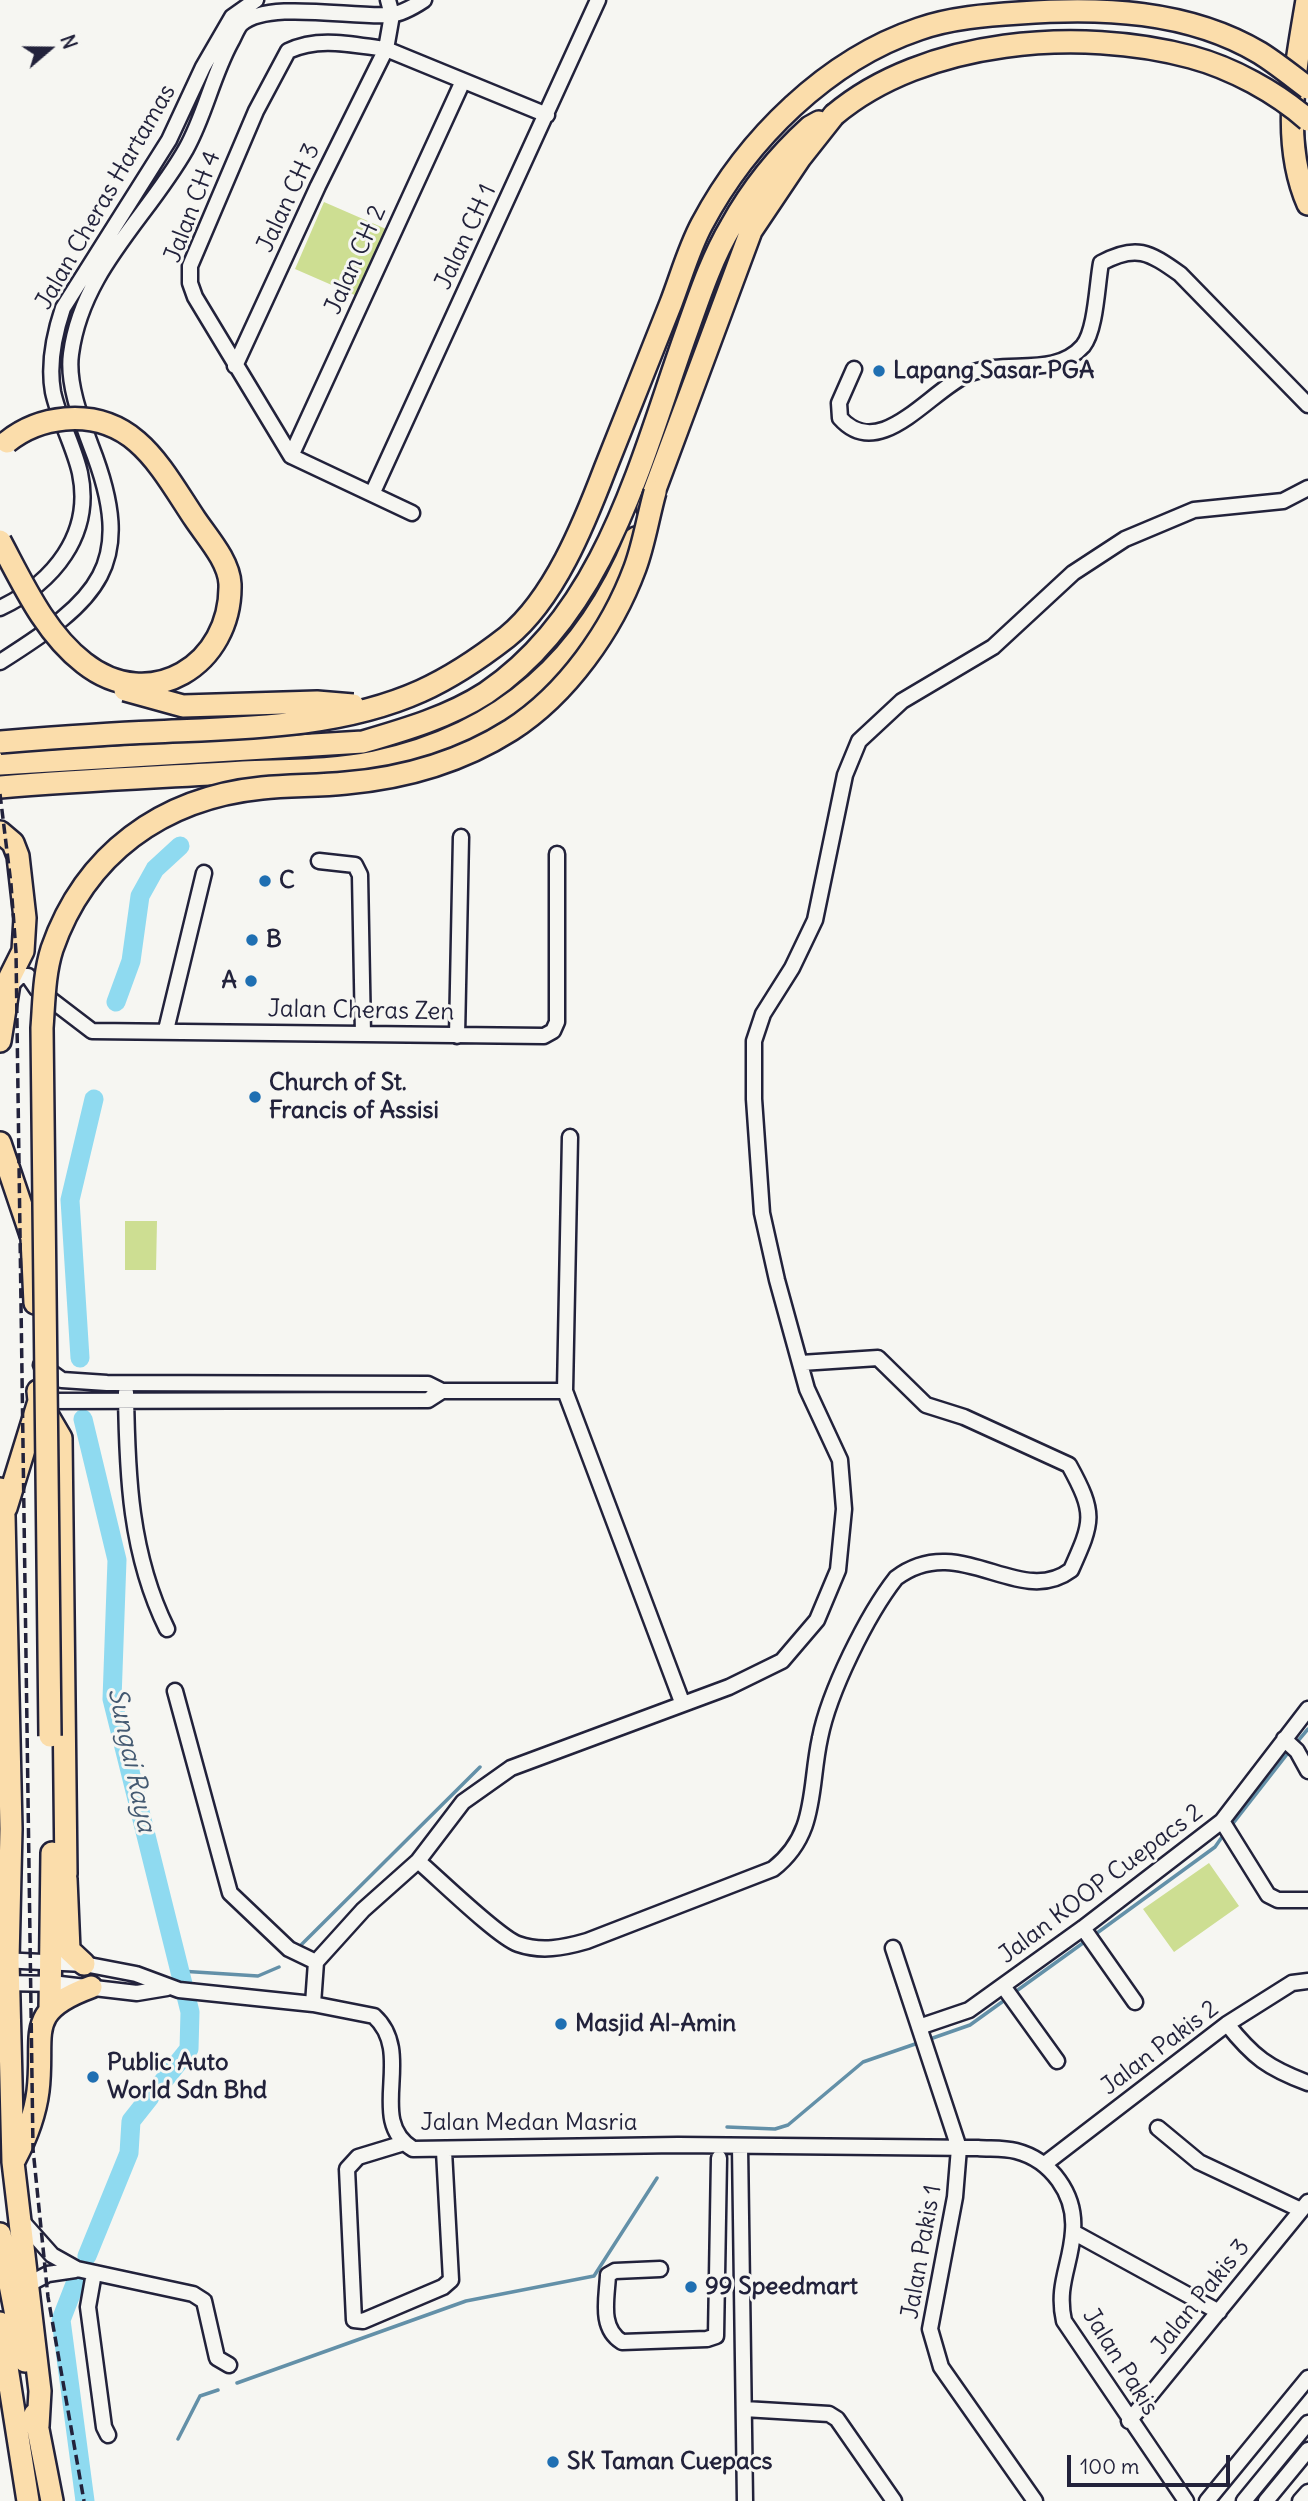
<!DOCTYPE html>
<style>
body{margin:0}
#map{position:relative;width:1308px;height:2501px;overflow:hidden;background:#f6f6f2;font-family:Delius,sans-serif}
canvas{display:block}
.north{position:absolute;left:14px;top:14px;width:70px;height:70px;-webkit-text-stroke:5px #f6f6f2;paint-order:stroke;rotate:70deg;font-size:19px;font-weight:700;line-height:28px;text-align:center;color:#22223b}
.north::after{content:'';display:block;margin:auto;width:24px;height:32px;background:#22223b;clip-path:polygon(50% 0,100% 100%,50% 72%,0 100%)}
.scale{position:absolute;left:1067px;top:2455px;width:163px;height:32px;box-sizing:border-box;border:4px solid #22223b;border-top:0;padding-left:9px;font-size:21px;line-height:24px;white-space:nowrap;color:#22223b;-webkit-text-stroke:5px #f6f6f2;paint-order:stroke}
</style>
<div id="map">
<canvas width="1308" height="2501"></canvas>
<div class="north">N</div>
<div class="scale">100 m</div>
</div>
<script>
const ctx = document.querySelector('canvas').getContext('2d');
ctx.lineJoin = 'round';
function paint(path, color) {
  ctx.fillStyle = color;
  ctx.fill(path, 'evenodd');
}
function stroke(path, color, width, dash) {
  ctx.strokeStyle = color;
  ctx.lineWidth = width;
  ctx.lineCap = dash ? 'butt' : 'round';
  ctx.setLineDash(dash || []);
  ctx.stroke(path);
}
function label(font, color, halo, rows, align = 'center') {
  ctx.font = font + ' Delius,sans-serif';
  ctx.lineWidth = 6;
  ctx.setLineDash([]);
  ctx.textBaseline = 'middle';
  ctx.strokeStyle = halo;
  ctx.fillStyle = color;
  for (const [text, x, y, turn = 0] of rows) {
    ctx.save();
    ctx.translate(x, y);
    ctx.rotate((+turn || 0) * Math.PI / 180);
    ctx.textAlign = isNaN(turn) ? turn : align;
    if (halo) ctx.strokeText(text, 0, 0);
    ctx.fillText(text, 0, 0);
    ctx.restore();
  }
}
const green = new Path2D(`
 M324,202L386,229L357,296L295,269Z
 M125,1221H157L156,1270H125Z
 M1209,1863L1239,1906L1174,1952L1143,1909Z`);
const stream = new Path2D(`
 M1297,1742L1308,1729
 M1231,1826L1288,1753
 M1097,1933L1215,1847L1222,1837
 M301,1945L480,1767
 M180,1971L258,1976L279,1967
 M1015,1992L1083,1943
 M930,2039L970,2025L1002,2002
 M727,2127L775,2129L788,2125L863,2062L918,2043
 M237,2383L466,2301L594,2276L657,2178
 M178,2439L200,2396L218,2390`);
const river = new Path2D(`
 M116,1002L131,961L140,896L155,869L180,846
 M80,1358L70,1200L94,1099
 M83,1419L117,1560L112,1699L190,2012L189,2049L157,2089
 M87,2256L129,2153L131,2121L150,2097
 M75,2284L61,2320L85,2501`);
const minor = new Path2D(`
 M388,0L392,15L386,49L547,115
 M235,366L318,186L386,49C353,45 319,36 288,51L256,111L190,266V283L195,297L291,456L412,513
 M854,369L839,403L840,418C881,464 932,387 971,373C1007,359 1055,378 1083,346C1096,330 1097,284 1101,263C1136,244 1149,252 1180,274L1308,405
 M291,456L463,81
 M373,492L598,0
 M0,608C53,583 93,535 80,473C74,446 59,420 53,392C48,364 54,335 63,308L169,140L203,67L232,17L256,0
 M0,662C98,600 138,566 91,446C81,419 67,383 71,354C82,270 147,218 186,149C205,115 212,77 231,42C234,37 237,28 241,24C268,0 352,18 390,15C400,14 415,6 424,0
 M319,861L355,865L360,875L363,1034
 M9,987L20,976H28L37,989L92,1031L544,1036L553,1031L557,1022V854
 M166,1030L204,873
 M457,1036L461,837
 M570,1137L565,1391L682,1702
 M41,1365L62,1380L107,1383L428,1384L442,1391H565
 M126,1392C127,1475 130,1554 167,1629
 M40,1401L428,1400L442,1391
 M175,1691L230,1893L289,1949L316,1962
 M1284,1739L1297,1751L1308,1771
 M1222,1821L1268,1895L1278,1900H1308
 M418,1861C438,1878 498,1937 518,1944C541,1952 563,1948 587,1941L773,1869C818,1834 809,1788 820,1738C829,1692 867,1615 896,1578C960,1530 1019,1609 1071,1570C1093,1521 1096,1514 1069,1465L964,1417L926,1405L878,1358L801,1363
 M1083,1928L1135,2002
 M893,1948L959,2148L955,2197L930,2329L941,2367L1035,2501
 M1,1960L84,1964L136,1974L179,1990L313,2004L374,2016C416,2054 365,2120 413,2149L678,2145L978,2148C990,2149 1004,2148 1016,2151C1051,2160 1076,2194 1073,2231C1071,2265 1056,2285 1064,2321L1186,2501
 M1,1983L60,1984L137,1993L167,1988
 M1003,1986L1057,2061
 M313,2004L316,1962L363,1910L418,1861L463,1802L511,1768L729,1687L782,1661L817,1620L838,1570L844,1509L840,1460L807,1389L777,1280L762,1213L754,1099V1041L763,1014L792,968L815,920L845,775L859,741L902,701L993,647L1073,573L1125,539L1194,510L1283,501L1308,488
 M1227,2024C1253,2057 1268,2068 1308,2083
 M919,2027L969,2010L1083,1928L1222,1821L1308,1709
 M1158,2128L1199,2162L1301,2210
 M404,2143L358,2157L347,2169L354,2320L363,2321L443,2287L451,2280L444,2151
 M740,2146L745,2501
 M1046,2163L1227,2024L1292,1983L1308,1981
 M20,2219L52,2255L77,2269L193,2294L204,2301L217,2358L229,2365
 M1073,2232L1219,2312
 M660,2269L615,2271L608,2275C607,2298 599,2328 622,2342L707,2339L716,2336L719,2158
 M94,2273L88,2307L104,2427L108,2435
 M29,2284L48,2274L75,2270
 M744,2409L829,2414L837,2419L894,2501
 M1129,2421L1308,2202
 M1207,2501L1308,2378
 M1244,2501L1308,2423
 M1266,2501L1308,2450
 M1300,2501L1308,2492`);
const highway = new Path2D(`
 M1307,0C1296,67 1280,140 1308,204
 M648,508L751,231L800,158L834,115
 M0,764L363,742C404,730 449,717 486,693C607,611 641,458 688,328C700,294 712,258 731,226C752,188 778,156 810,127L819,122
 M0,787C81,780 162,777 243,772C287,770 332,771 375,762C504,735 587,657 636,538
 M0,832L13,843L18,856L25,918L23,951L10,977L0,1041
 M0,1143L32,1238L35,1303
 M44,1409L61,1438L66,1874
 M0,1489L4,1516L11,1829L8,1960L13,2162L40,2391L38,2426
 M6,1508L39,1401L38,1391
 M66,1879L69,1950L84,1964
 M50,2009L52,1853
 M15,2159C26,2138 35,2115 38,2091C45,2033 23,2012 91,1987
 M0,2234L25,2361
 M0,2323L28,2501
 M35,2414L52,2501`);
const rail = new Path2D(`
 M0,794L11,884L16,952L33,2149L48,2297L84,2501`);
const highwayBridge = new Path2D(`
 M834,115C924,39 1080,27 1191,57C1232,68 1276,92 1308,120
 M0,541C23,584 45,633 84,663C150,715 232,665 230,584C229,561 207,537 195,519C161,468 135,413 65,419C43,421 23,429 7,442
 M125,690L183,706L317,702L353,705
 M0,742C51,738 102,734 153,732C241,728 339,728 421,691C452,677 480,658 507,637C554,599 584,524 605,469C627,414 649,358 671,303C681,277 689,248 702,224C747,139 827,60 919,29C950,18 987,15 1020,13C1100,7 1188,10 1260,53C1276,63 1292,76 1308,88
 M50,1736L42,1028C44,1002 44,974 52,949C85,854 162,798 262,788C290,785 318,786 346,783C404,778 462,761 511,730C567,694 612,630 635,568C644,544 648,517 655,492`);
const markers = [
 [879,371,7,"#1f6fb2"],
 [265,881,7,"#1f6fb2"],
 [252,940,7,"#1f6fb2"],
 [251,981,7,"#1f6fb2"],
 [255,1097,7,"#1f6fb2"],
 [561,2024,7,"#1f6fb2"],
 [93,2077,7,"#1f6fb2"],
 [691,2287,7,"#1f6fb2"],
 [553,2462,7,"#1f6fb2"]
];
const streetNames = [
 ["Jalan Cheras Hartamas",106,197,-60],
 ["Jalan CH 3",289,198,-65],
 ["Jalan CH 4",193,207,-69],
 ["Jalan CH 1",466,237,-65],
 ["Jalan CH 2",356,260,-66],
 ["Jalan Cheras Zen",361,1011,1],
 ["Jalan KOOP Cuepacs 2",1101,1884,-37],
 ["Jalan Pakis 2",1160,2048,-37],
 ["Jalan Medan Masria",529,2123],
 ["Jalan Pakis 1",922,2252,-80],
 ["Jalan Pakis 3",1201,2297,-51],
 ["Jalan Pakis",1120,2362,58]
];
const poiNames = [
 ["Lapang Sasar PGA",893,371],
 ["C",279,881],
 ["B",266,940],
 ["A",237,981,"right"],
 ["Church of St.",269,1083],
 ["Francis of Assisi",269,1111],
 ["Masjid Al-Amin",575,2024],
 ["Public Auto",107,2063],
 ["World Sdn Bhd",107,2091],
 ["99 Speedmart",705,2287],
 ["SK Taman Cuepacs",567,2462]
];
const waterNames = [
 ["Sungai Raya",131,1760,78]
];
paint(green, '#cdde92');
stroke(stream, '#6390a8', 3.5);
stroke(river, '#8fdaf0', 19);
stroke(minor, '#22223b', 19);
stroke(highway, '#22223b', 26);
stroke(minor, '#f6f6f2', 14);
stroke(highway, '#fbddab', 21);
stroke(rail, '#22223b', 3.5, [10, 5]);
stroke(highwayBridge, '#22223b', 26, []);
stroke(highwayBridge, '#fbddab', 21);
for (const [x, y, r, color] of markers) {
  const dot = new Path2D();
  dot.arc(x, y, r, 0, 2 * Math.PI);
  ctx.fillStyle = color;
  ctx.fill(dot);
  stroke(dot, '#f6f6f2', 2.5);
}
label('24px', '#22223b', '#f6f6f2', streetNames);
label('bold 24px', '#22223b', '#f6f6f2', poiNames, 'left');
label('italic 26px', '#435971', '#f6f6f2', waterNames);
</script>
